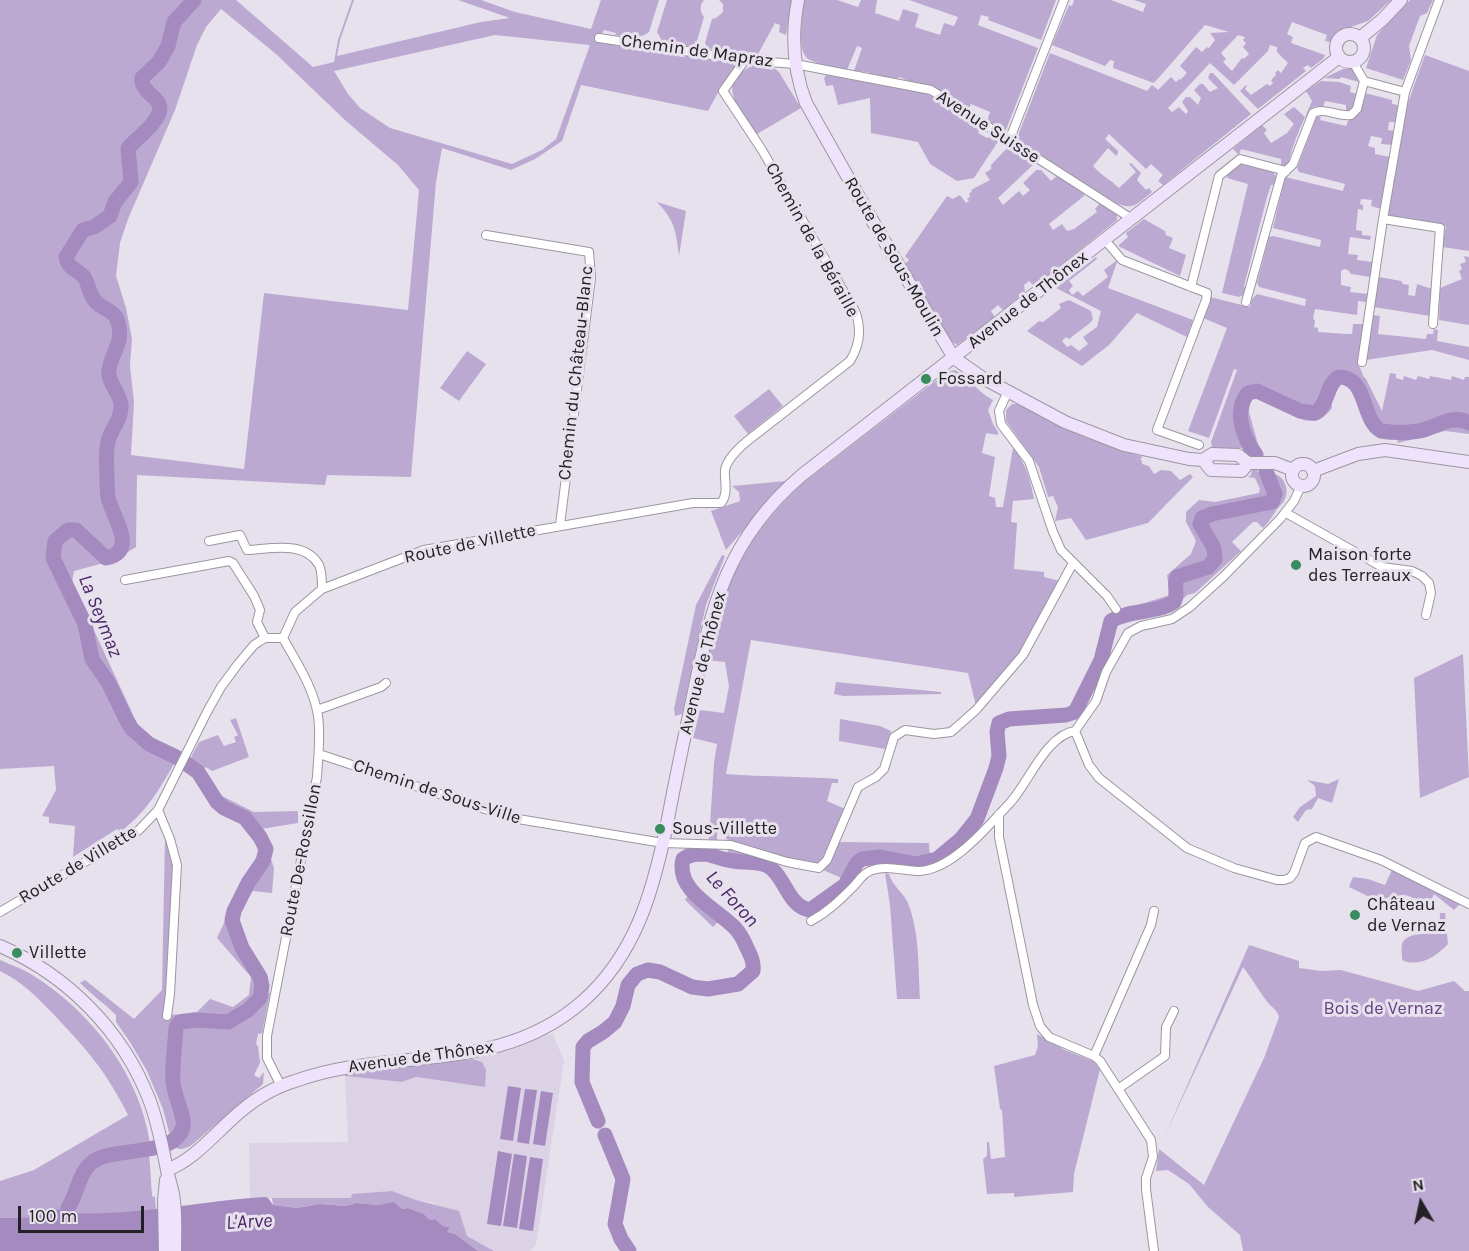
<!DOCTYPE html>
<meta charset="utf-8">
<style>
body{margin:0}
#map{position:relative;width:1469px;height:1251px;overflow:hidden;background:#e7e1ed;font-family:Karla,sans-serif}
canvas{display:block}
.north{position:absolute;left:1391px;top:1173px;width:60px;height:60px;-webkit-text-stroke:4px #e7e1ed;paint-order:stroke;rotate:351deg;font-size:16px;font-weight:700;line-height:24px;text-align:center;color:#232125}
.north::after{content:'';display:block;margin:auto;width:21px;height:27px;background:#232125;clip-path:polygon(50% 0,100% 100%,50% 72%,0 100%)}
.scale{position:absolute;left:18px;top:1206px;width:126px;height:27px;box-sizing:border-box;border:3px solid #232125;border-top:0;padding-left:8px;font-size:18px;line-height:21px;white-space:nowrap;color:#232125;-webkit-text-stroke:4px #e7e1ed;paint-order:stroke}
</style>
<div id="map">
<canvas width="1469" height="1251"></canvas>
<div class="north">N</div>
<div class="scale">100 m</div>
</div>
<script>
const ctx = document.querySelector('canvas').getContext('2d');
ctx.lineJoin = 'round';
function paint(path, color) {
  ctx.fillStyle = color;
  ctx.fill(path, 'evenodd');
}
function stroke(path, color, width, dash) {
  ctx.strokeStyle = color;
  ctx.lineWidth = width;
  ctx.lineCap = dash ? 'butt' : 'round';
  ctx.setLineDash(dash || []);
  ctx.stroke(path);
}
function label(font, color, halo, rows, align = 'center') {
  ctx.font = font + ' Karla,sans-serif';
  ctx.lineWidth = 6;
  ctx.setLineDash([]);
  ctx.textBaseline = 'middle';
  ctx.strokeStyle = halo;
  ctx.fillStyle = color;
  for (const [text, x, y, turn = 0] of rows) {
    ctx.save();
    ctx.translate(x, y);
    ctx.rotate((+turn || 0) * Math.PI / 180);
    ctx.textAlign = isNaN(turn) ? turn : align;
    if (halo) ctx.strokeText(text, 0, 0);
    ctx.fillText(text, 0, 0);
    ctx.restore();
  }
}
const built = new Path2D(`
 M553,1034L564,1061L536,1245L530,1251H494L467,1236L434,1203L416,1200L392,1191L352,1195V1198H250L249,1143L348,1142L345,1076L402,1082L416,1077L485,1087L482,1062L473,1059L508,1051L546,1035Z`);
const green = new Path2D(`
 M0,0H236L313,67L334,62L338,40L352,0H354L340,40L337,56L481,22L510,18L458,0H481L515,12L591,29L601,0H659L649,32C640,40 627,36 615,35L616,33L604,30L598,39L732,61L735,66L720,89L708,111L581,85L562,141L535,159L511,170L442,148L436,182L411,477L327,475L325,485L137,475L136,547L115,560L74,571L72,583L142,734L140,738L162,754L177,759C159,789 149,810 120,832L117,829L73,857L75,826L49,823V817L42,816L56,790L54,766L0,769ZM221,9L276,54L346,121L398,165L419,190L408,310L264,293L244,469L131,455L134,402L130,366L132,339L126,308L116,276L120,243L128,219L175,110L197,45L206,27ZM495,35L590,45L556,139L542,150L512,164L390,128L360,108L348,94L334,71Z
 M667,0H704C699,6 700,11 704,17L696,44L689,47L662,41L657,32Z
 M719,0H792L786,35L779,32L780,25L775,23L757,56L709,49L705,43L712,19L716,18L723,12V4Z
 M804,0H837L858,7L861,0H877L875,13L899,21L903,9L919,14L915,27L940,35L944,23L954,26L958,17L909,0H1056L1041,40L988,20L989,17L981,15L978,25L1038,48L1006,130L1003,131L987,121L990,112L971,104L968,110L931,86L908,81L900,77L895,79L870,74L868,72L854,71L862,48L857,46L847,70C837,67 812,64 806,57C797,47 803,12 804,0Z
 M1074,0H1111L1143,12L1146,4L1134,0H1391L1368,21L1337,32L1330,42L1325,41L1327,35L1292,22L1287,34L1293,37L1291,43L1325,55L1323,59L1311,68L1308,65L1303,68L1306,71L1258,109L1240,91L1246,85L1247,86L1245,89L1251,95L1267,84L1270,86L1273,83L1271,80L1276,75L1275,73L1278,70L1281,73L1288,63L1277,52V47L1270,45L1268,51L1234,85L1210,63L1168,108L1172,112L1179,107L1186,114L1188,111L1182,102L1186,97H1190L1198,105L1201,98L1194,90L1200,84H1203L1210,92L1218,88L1208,78L1210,73H1213L1251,114L1163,185L1158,181L1163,175L1151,164L1146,169L1109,134L1105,139L1118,151V153L1116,156L1108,148L1093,166C1102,176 1111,180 1119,188L1136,172L1129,164L1131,163L1141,173L1137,180L1146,190L1149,188L1152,192C1138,203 1134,211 1116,203L1019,141L1017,138L1050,53L1147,91L1152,85L1158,90L1171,77L1176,82L1179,79L1180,80L1187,73L1180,66L1196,47L1202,52L1207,47L1209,48L1215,40L1210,33L1229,32L1205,25L1154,83L1113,68L1114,61L1110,60L1105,66L1052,45L1069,5L1072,6ZM1238,35L1245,37L1243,40L1246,43L1243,47L1249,54L1244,59L1242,58L1232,71L1223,62L1226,59L1221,53Z
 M1410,0H1433L1427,13L1420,16L1409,46L1411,60L1403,80L1366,68L1377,35Z
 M1425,55L1469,71V251L1442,247L1446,226L1388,217L1405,111Z
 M754,65L774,68L779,72L801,108L757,134C740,110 713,83 754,65Z
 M1343,69H1352L1359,82L1341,77L1340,79L1324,78Z
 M826,75L926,93L982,128L978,133L987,138L993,136L999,140L974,178L957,181L930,164L918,142L871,133L870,98L838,105L833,85L826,86L824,78Z
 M1321,81L1339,82L1351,86L1350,92L1357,94L1353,108L1349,112H1346V105L1325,101L1323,107C1320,106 1317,106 1313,107C1305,111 1289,154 1289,164L1285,166L1281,165V159L1241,149L1239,155L1233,149L1262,125L1267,130L1264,133L1271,143L1287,133L1294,124L1284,114L1294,107L1305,117L1312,101L1306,91Z
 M1365,93L1392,100V104L1398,105L1395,122H1389L1388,130L1394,131L1392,145L1381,144L1382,138L1371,136L1368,146L1375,148V154L1390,157L1381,209L1371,206L1372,200L1361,199L1360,204L1363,205V210L1358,209L1356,230L1362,231V235L1371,236L1370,240L1350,237L1348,254L1358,255L1357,260L1373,262L1371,277L1351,274L1348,270L1344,269L1341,271V285L1351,287L1350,292L1368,294L1367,302L1358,301L1357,315L1315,309L1313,319L1315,320L1314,327L1318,328V332L1347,334H1352L1353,324H1364L1358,363L1363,375H1362L1366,379L1382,411L1390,373L1396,374V378L1403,380L1404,376L1416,380L1418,376L1429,379L1430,376L1451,380L1452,376L1464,380L1465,377H1469V434L1445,431L1398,443L1397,438C1366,440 1360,412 1351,387L1340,383L1332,403V408C1315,432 1297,418 1278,406C1272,402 1264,399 1257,395L1250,398L1249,412L1261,455L1245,454L1242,448H1212L1211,442L1237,370L1234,369L1209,438L1188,431L1227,328L1203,318L1210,297L1250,307L1252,299L1257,294L1305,306L1306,299L1259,287L1257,283L1269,237L1273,236L1320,247L1321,240L1273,228L1285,177L1343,191L1345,184L1299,172L1297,168L1317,116L1321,117L1320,120L1346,126L1348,121L1359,113Z
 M1009,146L1036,162L998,198L1003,205L1019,191L1023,196L1030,190L1023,183L1036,170H1041L1051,181L1057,176L1084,194V196L1049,224L1053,230L1062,224L1067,231L1074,229L1097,212L1095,209L1100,203L1117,215V220L1034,286L1029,281L1024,285L1025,292L1003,310L998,305L991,311L995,317L957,345L949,340L937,318L938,315L934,310L933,311L922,291L923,288L919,281L916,282L905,264L909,260L905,256L947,196L953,199L960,195L966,203L969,201L967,199L970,197L969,194L972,191L971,190L990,180L985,173L991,169V165Z
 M1239,164L1272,171L1276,176L1274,185H1271L1267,197L1244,286L1245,289L1244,295L1239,297L1222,293L1248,184L1227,178L1229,172Z
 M657,202L686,211L679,256C676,231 675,221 657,202Z
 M1144,219L1165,231L1166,235L1173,238L1169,248L1186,255L1180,276L1118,246L1128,237L1126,233Z
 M1464,256L1469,257V325L1439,320L1440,288L1462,279L1459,271L1462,269L1460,264L1466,262Z
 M1096,257L1097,259L1069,281L1073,286L1069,290L1072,295L1078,291L1083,296L1108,277L1104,270L1116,261L1117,262L1108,288L1193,320L1187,337L1137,313L1109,345L1082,366L1027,331L1039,321L1043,322L1061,308L1059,304L1069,300L1091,311L1093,319L1090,323L1069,339L1066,337L1062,341L1067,347L1071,345L1079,351L1088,344L1083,337L1097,327L1101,311L1056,288Z
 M1379,277L1401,281L1403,284L1409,285L1408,295L1415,296L1417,284L1432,289L1430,316L1374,307Z
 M1373,315L1380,316L1378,334L1426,339L1427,334H1433L1434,329L1438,330L1437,341L1469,347V360L1432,350L1366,360Z
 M467,351L486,364L459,401L440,388Z
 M955,370C971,379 976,391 993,400L988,410L993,424L998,432V435L986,433L982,453L995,457L989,496L995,498L996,507H1003L1013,448C1026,463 1030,479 1034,499L1013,501L1011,522L1017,523L1014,569L1044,572V577L1060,581L1019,654L976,706L968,673L751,640L726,774C763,777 800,776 838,779V783H832L827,801L845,809L821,862L817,864L772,854L726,839L729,818H718L717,840H709L714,763L717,744L693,738L700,710L724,713L729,686L725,662L707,660C725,583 744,538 803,483L947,372Z
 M769,389L783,406L748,434L734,416Z
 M1012,404H1017L1084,437L1143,457L1140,459L1142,461V464L1149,466L1154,474L1161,470L1171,471L1180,480L1190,474L1193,477L1148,523L1086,540L1071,518L1055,521L1058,507L1053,496L1048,497L1039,467L1006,421V410Z
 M1252,469L1257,470L1270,491L1266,500C1243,508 1218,505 1197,518C1194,528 1208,544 1210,556C1200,569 1181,563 1170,575L1172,596L1168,601L1121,613L1125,609L1170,595L1167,575L1191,554L1196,541L1186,522V512L1199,500L1215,502L1259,493L1260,489L1255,478L1248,477L1251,475Z
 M1273,474C1285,475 1290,491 1284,501C1283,504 1279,506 1277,509C1273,515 1269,522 1263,528L1257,522H1253L1232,542L1241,551L1195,593L1187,595L1179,603V580C1193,575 1212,575 1220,560C1221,543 1203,532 1206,519L1213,515L1274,505C1282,496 1276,485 1273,474Z
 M786,481L726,550L711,511L740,501L739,492L732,486Z
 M722,555L725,556L706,605L682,714L675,716L674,709L696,605Z
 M1463,654L1469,777L1420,798L1414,678Z
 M836,682L941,692V694L844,696L834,694Z
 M236,718L249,757L212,771L206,767L202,771L189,761L199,742L218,735L224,746L236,742L234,737L238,735L230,720Z
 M840,719L880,726L891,731L885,749L839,741Z
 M1339,779L1332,803L1318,798L1312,809L1306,810L1298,822L1293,817L1300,807L1316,796L1315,786L1307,780L1328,784Z
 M218,794L254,812L298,811V823L261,829L274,868L272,893L253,891C225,922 248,950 268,977L265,992L270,993L262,1033L258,1034L256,1044L258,1046L260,1063L254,1075L259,1078L264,1072L263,1084L193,1144C186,1149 178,1152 172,1144L163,1109L147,1071L130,1042L116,1022V1015C105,1004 92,995 80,983L85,980L134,1019L162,990L165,837L173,865L168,990L163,1016L197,1012L210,999L233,1007L249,995L251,977L217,938L237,895L264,870L253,832L213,802Z
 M838,842L929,843L930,858C924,859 917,862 911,861C900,861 890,853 879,852C861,850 848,862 844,879L823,870Z
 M729,847L771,859L770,864L726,857Z
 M1392,870L1460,904L1454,910L1434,894L1430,903L1405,895L1376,900L1349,887L1353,877L1368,879L1385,885Z
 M885,873L889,874C893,887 902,891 907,901C920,931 918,967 920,999H897L890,905Z
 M692,890L723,917L713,927L685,900Z
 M1440,913H1445L1448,944C1437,956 1419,968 1402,960C1402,955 1401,949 1402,944C1406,932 1429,934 1439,933Z
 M1249,945L1299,961V968L1321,971L1341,970L1418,991L1454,981L1465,991H1469V1251H1243L1240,1235L1208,1207L1189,1184L1168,1170L1156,1171L1159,1149L1204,1185L1264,1058L1279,1017C1277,1010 1274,1009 1270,1005C1261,995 1252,978 1243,967L1164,1138Z
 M0,960C11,965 24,969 34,976C94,1014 143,1079 151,1150L149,1151L152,1196L155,1197L156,1211L106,1215L72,1213L68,1208L52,1210L36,1217L0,1218V1181L34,1170L128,1115C107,1073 89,1052 57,1018C39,999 23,982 0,971Z
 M1037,1034L1065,1050L1093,1061L1100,1069L1074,1174L1073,1192L1014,1197V1193L987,1194L983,1159L987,1156V1142H989L991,1159L1005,1157L1002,1110L1000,1109L994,1066L1035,1055L1038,1046Z
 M473,1059L482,1062L486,1070L485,1087L416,1077L402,1082L345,1076V1072Z
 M392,1191L416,1200L459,1211L467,1236L494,1251H478L455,1234L446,1232L450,1227L443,1226L435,1219L430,1220L424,1214L408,1208L402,1209L394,1203L379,1205L356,1203L346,1206L320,1204L297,1208L273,1205L272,1198H351L352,1194Z`);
const water = new Path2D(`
 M508,1086L521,1088L513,1141L500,1139Z
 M525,1089L537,1090L529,1144L517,1142Z
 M541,1091L553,1093L545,1146L533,1144Z
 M498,1151L512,1154L501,1226L487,1224Z
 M514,1154L527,1156L517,1228L503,1226Z
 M530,1157L543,1159L533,1231L519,1229Z
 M265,1197L268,1198L273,1205L297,1208L320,1204L346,1206L356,1203L379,1205L394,1202L402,1209L408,1208L424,1214L430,1220L435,1219L443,1226L450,1227L447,1232L455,1234L478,1251H0V1218L36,1217L52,1210L68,1208L72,1213C138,1216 199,1201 265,1197Z`);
const river = new Path2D(`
 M1256,455C1243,437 1233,412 1248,393L1257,391L1300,411L1315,413C1329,405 1325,385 1339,377C1368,377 1361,420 1381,431C1393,433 1407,433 1419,431C1436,428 1452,413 1469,423
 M598,1121L582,1082L583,1047L588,1041L603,1032L615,1022L623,1006L628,985L637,974L648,970L660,972L692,987L708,989L738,984L753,971C754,962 751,956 747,948C744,941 741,934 735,928C717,909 675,891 683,859C690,854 697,854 705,854C713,855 720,859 728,860C742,864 762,859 773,870C786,882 790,907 810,910L845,885L857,863L862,859L880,857L916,864L937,859L961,839L977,819L996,768L999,756L997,732L999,723L1009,719L1066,715L1075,712L1101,660L1111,621C1129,609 1156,614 1174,602C1179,593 1173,585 1177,577L1208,567L1215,559L1214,548L1200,524L1202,518L1212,514L1272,502L1275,494L1266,471
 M605,1135L623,1179L615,1224L621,1239L629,1251
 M68,1208C78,1193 79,1170 94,1161C116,1146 177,1158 183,1126C185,1117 174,1095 173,1082C172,1064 175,1045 176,1027L180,1022L196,1020L228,1022L248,1010L260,998L262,986L260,977L242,948L232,920L234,911L248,883L263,861L266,849L260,837L245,818L224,808L217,802L198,772L178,758L149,744L132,729L127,721L108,682L92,659L85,624L53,558L55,541L68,530H76L106,558C140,551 111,515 108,497C107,491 107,484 107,478C107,467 105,454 108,442C111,428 122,420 121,404C119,392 107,381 109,370C112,351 124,343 118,322C115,310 103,310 95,301C89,294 89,284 84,277C77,269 68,269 66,257L83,230L94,227L110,216L115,202L131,182L128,148C138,137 150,130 157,117C169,98 140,95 142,78L159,62L168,46L174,22L194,0`);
const street = new Path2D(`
 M599,38L745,60L795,64L931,90L1132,219
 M1353,62L1364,81L1405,92L1383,219L1362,362
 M1405,92L1439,0
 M1009,141L1064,0
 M1383,219L1440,228L1433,324
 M486,235L589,252L591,278L560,525
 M1105,240L1122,260L1207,293L1206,300L1157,430L1199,445
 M1191,287L1219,176L1240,159L1286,171
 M1246,302L1281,176L1293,164L1313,113C1325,107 1338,117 1351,115L1357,109L1364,81
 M1008,391L999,411L1001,424L1029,461L1053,532L1061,550L1107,596L1116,609
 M1286,513L1382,567L1412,571L1422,576L1429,583L1431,593L1426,615
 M209,541L240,535L247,550C270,549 305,540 319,565C322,571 322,582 322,589
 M125,580L229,561L233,563L254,596L260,610L257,622L265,638
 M283,638L295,612L322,589L424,550L693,503H721C729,493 724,481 725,470C727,459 738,449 746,442L850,361C860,345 862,329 855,311L762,150L723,91L745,60
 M317,710L381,687L386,683
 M1075,731L1089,765L1099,778L1187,848L1234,868L1277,880H1284L1290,878L1294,873L1305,843L1316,837L1381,860L1469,904
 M1075,731L1096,701L1106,672L1128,633L1141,626L1172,619L1190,607L1224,576L1280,519L1294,501L1301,486
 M319,754L512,818L663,843L731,845L787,862L819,868L827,860L858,787L876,777L884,769L894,737L905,730L934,734L951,732L976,710L1023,655L1073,563
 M158,810L170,839L177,865L170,994L167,1016
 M999,814V837L1033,1005L1040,1026L1049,1037L1094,1056L1100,1061L1151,1140L1153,1157L1146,1178V1189L1154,1251
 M0,912L139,830L158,810L207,712L221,687L238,664L254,645L260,641L265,638H283
 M811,921C828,912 840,900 853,887C859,881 862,874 870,871C885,864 904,871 920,871C953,869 987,827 1009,804C1028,784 1046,735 1075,731
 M1094,1056L1151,925L1154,911
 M281,1086L267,1058V1036L317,777C318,757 321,736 318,716C314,688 296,662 283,638
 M1118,1089L1165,1056L1166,1027L1174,1011`);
const secondary = new Path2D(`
 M798,0C791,36 793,69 806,103L876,227L954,358L981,377L1065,422L1124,445L1189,459L1203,460L1212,454L1238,455L1248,463H1275L1293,470
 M1336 48a14 14 0 1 1 28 0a14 14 0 1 1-28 0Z
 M1360,38L1382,20L1401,0
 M1203,460L1211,470L1242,471L1248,463
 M1292 475a11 11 0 1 1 22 0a11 11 0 1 1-22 0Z
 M1313,471L1358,454L1385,450L1469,462
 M0,946C67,975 122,1030 149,1099C158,1122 162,1146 167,1170C169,1180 173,1190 174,1201C176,1217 175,1234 175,1251
 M167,1170C193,1160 212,1137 232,1119C250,1102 272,1088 295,1081C393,1046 498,1076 583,1001C636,954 653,891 667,824C675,781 684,739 693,696C712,605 727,539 802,475L1339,57
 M165,1251L164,1200L166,1180`);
const markers = [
 [926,379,6,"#388c5e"],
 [1296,565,6,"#388c5e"],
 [660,829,6,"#388c5e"],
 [1355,915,6,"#388c5e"],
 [17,953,6,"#388c5e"]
];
const streetNames = [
 ["Chemin de Mapraz",697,51,8],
 ["Avenue Suisse",988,127,33],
 ["Chemin de la Béraille",812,240,61],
 ["Route de Sous-Moulin",894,257,60],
 ["Avenue de Thônex",1028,300,-38],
 ["Chemin du Château-Blanc",576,373,-84],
 ["Route de Villette",470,544,-12],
 ["Avenue de Thônex",703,663,-76],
 ["Chemin de Sous-Ville",437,792,18],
 ["Route De-Rossillon",301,860,-79],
 ["Route de Villette",78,865,-31],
 ["Avenue de Thônex",421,1057,-8]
];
const poiNames = [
 ["Fossard",938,379],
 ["Maison forte",1308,555],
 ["des Terreaux",1308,576],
 ["Sous-Villette",672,829],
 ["Château",1367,905],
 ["de Vernaz",1367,926],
 ["Villette",29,953]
];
const parkNames = [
 ["Bois de Vernaz",1383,1009]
];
const waterNames = [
 ["La Seymaz",100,616,68],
 ["Le Foron",732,899,48],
 ["L'Arve",249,1222,-3]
];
paint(built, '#dbd3e5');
paint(green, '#bca9d1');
paint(water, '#a48abf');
stroke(river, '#a48abf', 15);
stroke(street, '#9b96a0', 10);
stroke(secondary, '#9b96a0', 14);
stroke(street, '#fff', 8);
stroke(secondary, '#efe2fd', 12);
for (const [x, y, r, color] of markers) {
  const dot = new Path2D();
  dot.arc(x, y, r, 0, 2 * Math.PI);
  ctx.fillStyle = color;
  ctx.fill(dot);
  stroke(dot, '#e7e1ed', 2);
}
label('18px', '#232125', '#e7e1ed', streetNames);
label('18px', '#232125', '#e7e1ed', poiNames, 'left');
label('18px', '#644184', '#e7e1ed', parkNames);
label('italic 20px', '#4b2768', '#e7e1ed', waterNames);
</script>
